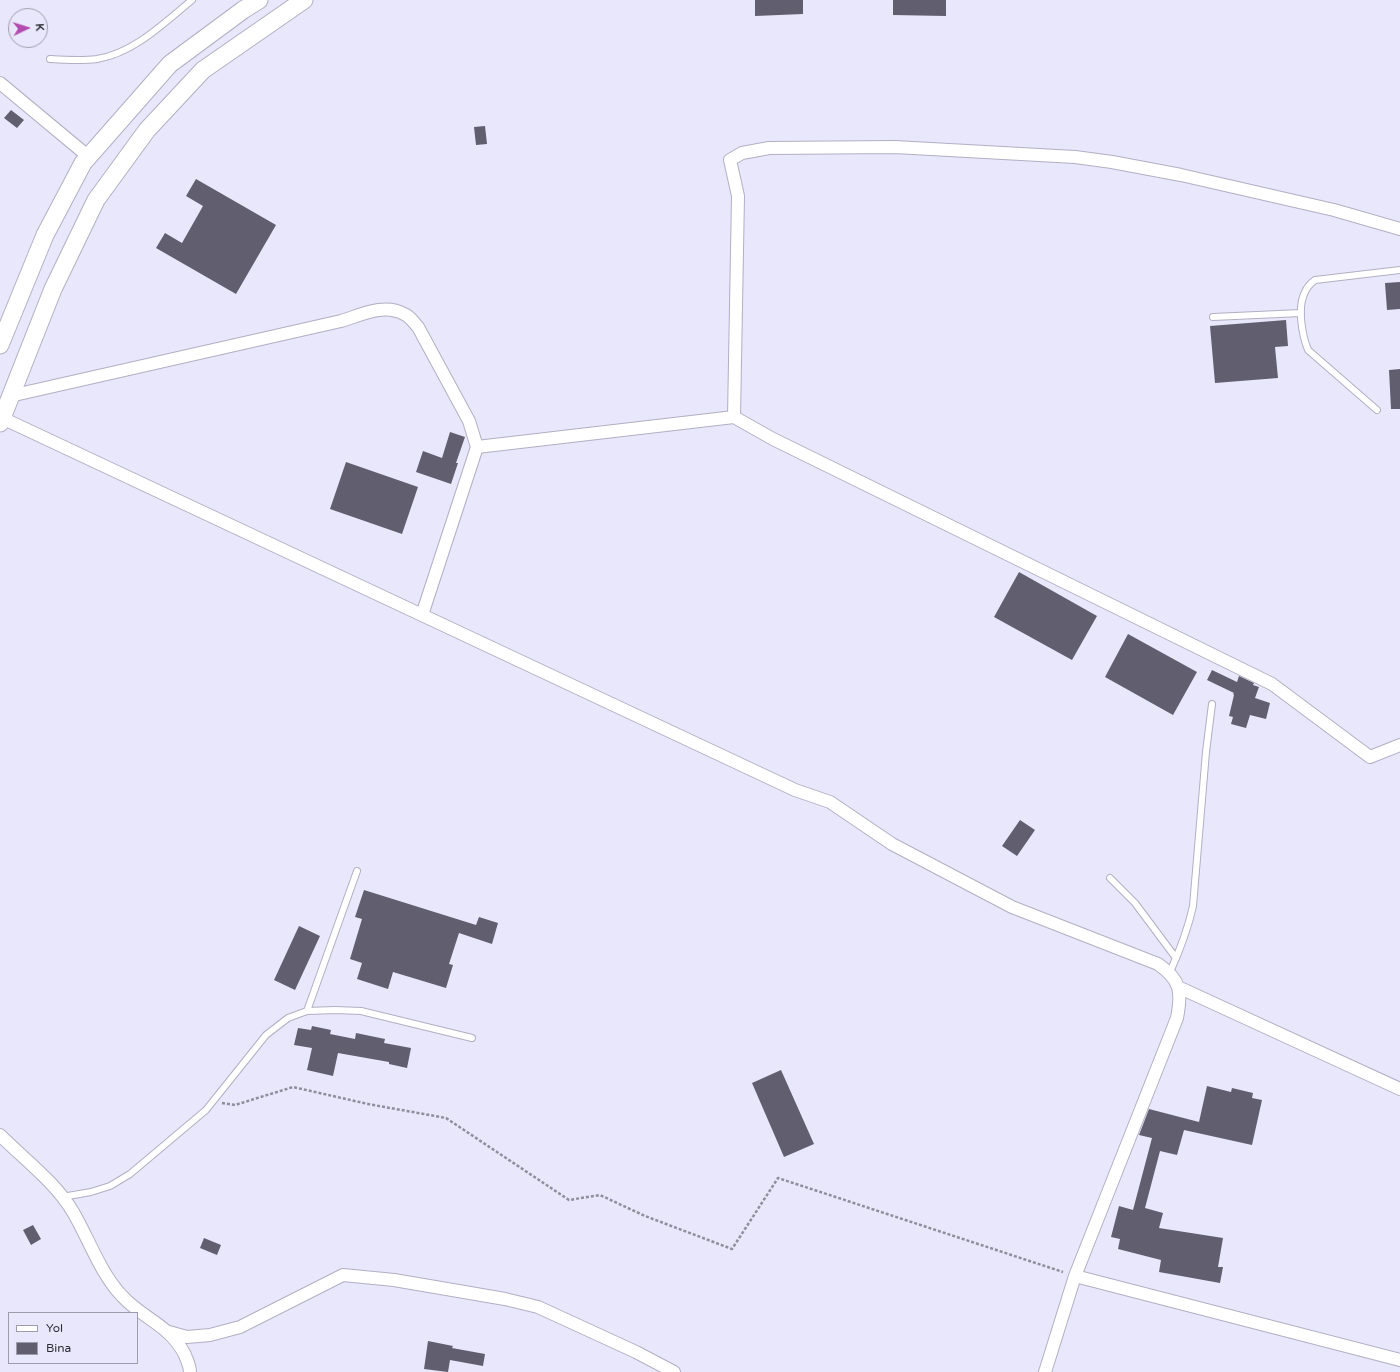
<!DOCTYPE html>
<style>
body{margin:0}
#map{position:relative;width:1400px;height:1372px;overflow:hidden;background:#e9e7fb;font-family:"Varela Round",sans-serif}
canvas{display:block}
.legend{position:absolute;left:8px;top:1312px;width:130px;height:52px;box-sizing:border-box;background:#e9e7fb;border:1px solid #9e9cab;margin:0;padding:5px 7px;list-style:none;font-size:12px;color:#2d2c33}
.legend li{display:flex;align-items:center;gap:8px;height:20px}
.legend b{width:20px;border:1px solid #9e9cab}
.north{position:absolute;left:8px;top:8px;width:40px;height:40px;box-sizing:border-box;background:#e9e7fb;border:1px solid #9e9cab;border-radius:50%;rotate:86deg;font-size:11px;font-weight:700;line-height:16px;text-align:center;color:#2d2c33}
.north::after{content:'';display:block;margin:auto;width:14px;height:18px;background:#b14bb0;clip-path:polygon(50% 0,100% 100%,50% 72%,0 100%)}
</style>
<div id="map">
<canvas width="1400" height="1372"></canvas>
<ul class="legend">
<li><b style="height:5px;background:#fff"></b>Yol</li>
<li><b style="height:11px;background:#605e6f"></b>Bina</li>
</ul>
<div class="north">K</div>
</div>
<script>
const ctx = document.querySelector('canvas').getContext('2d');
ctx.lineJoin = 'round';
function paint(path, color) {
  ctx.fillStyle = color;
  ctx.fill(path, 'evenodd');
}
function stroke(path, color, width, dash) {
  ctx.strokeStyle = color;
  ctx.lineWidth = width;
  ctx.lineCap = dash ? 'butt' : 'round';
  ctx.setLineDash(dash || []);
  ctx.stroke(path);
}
const building = new Path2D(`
 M755,0H803V14L755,16Z
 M893,0H946V16L893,15Z
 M11,110L24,120L17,128L4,118Z
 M485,126L487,144L476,145L474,127Z
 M196,179L276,225L236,294L156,248L165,233L182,243L203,206L186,196Z
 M1400,282V309L1387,310L1385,283Z
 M1286,320L1288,346L1275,347L1278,378L1215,383L1210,326Z
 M1400,369V409H1391L1389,370Z
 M450,432L465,437L456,463H458L451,484L416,472L423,451L442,458Z
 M346,462L418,487L402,534L330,509Z
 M1019,572L1097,616L1072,660L994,617Z
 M1128,634L1197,672L1173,715L1105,677Z
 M1212,670L1237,682L1239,676L1254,683L1253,685L1259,687L1255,698L1270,703L1266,719L1250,715L1246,728L1231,724L1233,717L1229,716L1234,695L1233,694L1234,693L1207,680Z
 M1020,820L1035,830L1017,856L1002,846Z
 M364,890L476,925L479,917L498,923L492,944L459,933L449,964L453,965L446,988L393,972L388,989L357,979L362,963L350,959L362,919L355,917Z
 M299,926L320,936L295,990L274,980Z
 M312,1026L331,1030L330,1034L355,1039L356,1033L385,1039L384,1043L411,1048L407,1068L389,1064V1062L338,1053L333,1076L307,1070L312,1048L294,1045L298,1028L311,1030Z
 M781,1070L814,1144L784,1157L752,1083Z
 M1207,1086L1231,1092L1232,1088L1253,1093L1252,1098L1262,1100L1252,1145L1184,1130L1177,1155L1160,1151L1145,1208L1163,1213L1159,1228L1223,1238L1218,1267H1223L1220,1283L1159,1272L1161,1260L1118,1249L1120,1239L1111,1237L1119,1206L1133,1210L1152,1138L1139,1135L1149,1109L1199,1122Z
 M33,1225L41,1239L31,1245L23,1230Z
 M204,1238L221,1245L217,1255L200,1248Z
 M428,1341L453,1346L452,1348L485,1354L483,1366L450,1360L448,1372L424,1369Z`);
const path = new Path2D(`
 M222,1103L235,1105L293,1087L368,1104L446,1118L569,1200L600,1195L645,1216L732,1249L778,1178L1063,1272`);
const service = new Path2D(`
 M50,59C66,60 81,61 97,59C134,53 164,23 192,0
 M1213,317L1301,313
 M1377,410L1308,350C1302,335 1297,307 1305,292C1307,287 1311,283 1315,280L1400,270
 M1110,878L1135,903L1176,958
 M1170,972C1180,950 1188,929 1193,906L1206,752L1212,704
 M307,1011L357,871
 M62,1197L91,1192L110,1186L130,1174L206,1110L266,1035L288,1018L307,1011L335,1010L361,1011L472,1038`);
const minor = new Path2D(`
 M0,83L89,157
 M10,396L341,321C361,315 384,303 404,314C410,316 414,323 418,327L469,421L477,447L422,615
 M734,417L738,196L730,160L742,153L769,148L895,147L1075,157L1112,162L1181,175L1334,210L1400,229
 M2,418L795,790L830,802L892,844L1012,907L1158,964C1181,980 1182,992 1177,1018L1075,1276
 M477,447L734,417L773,439L1272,684L1370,757L1400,745
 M1178,987L1400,1089
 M0,1135C24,1159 56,1183 73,1212C89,1239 100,1273 122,1296C143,1319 170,1325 185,1355C187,1361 190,1365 190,1372
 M169,1332L187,1337L210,1335L240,1327L343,1275L394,1280L505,1299L538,1307L636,1352L674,1372
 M1045,1372L1075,1276L1400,1360`);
const secondary = new Path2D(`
 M0,345L45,235L83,163L170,64L243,10L259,0
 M0,423L53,289L96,200L147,130L203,70L304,0`);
paint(building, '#605e6f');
stroke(service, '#b2afc3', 8);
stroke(minor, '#b2afc3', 14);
stroke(secondary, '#b2afc3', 19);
stroke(path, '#8f8e9c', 2.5, [3, 2]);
stroke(service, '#fff', 6);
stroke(minor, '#fff', 12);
stroke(secondary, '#fff', 17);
</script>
